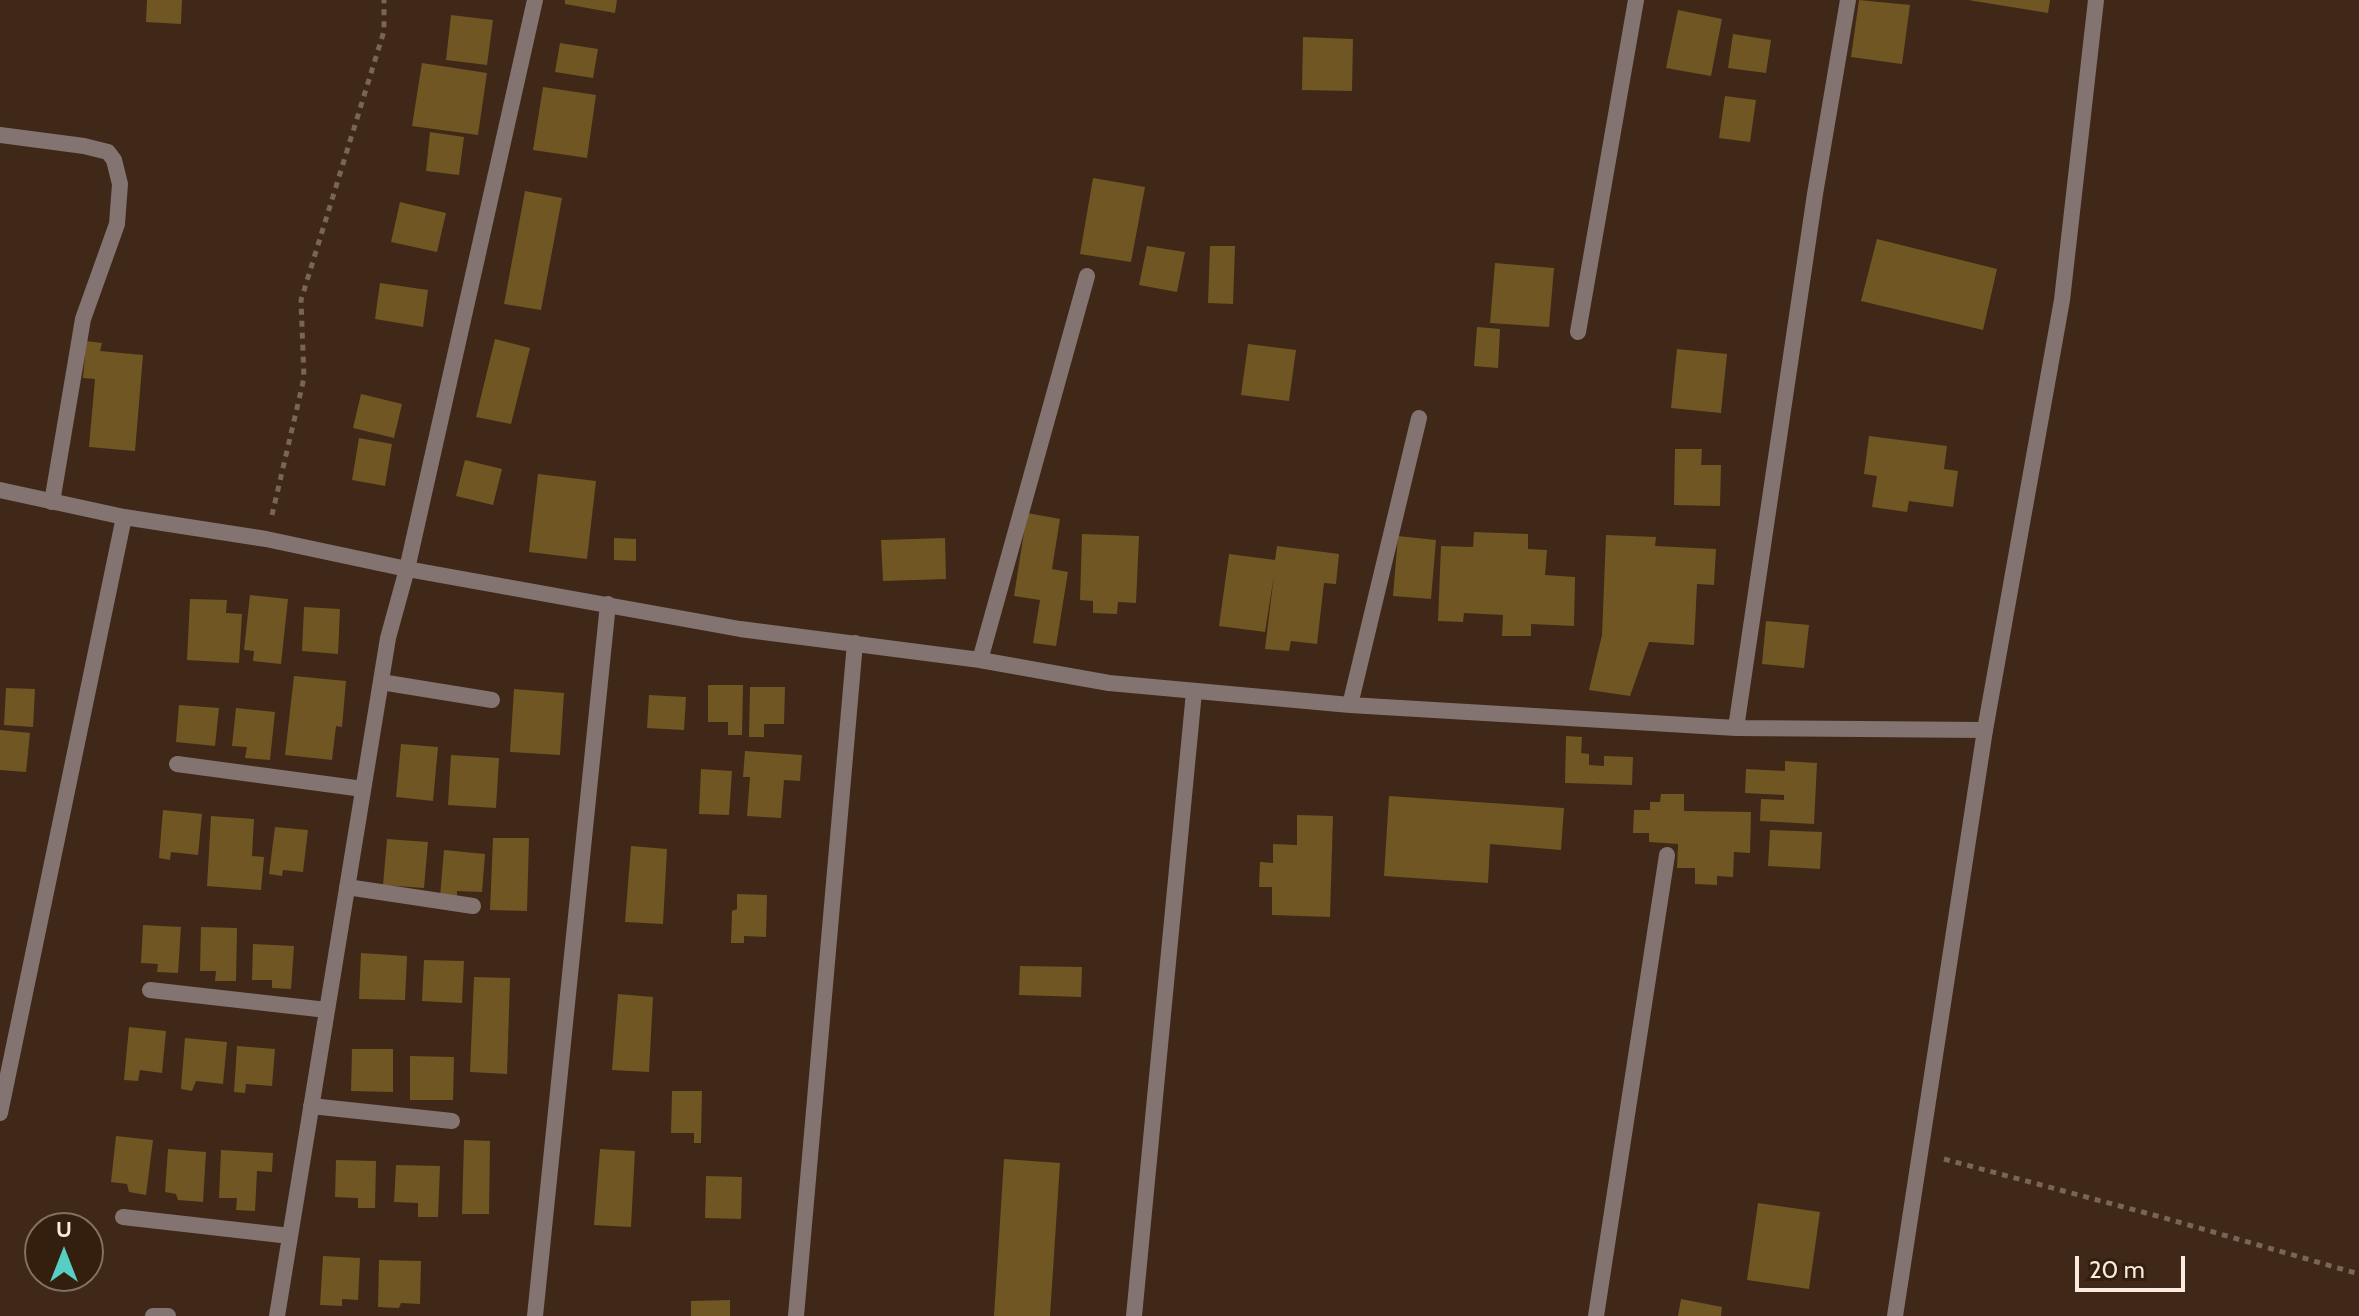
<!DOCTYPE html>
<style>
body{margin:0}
#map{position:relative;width:2359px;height:1316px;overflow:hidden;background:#3f2817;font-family:Cabin,sans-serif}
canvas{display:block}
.north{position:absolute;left:24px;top:1212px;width:80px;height:80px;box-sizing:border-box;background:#341e0d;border:2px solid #837061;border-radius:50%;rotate:0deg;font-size:22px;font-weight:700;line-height:32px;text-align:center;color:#faeae0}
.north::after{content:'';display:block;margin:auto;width:28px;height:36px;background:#56cec3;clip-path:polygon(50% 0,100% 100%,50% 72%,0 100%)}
.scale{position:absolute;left:2075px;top:1256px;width:110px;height:36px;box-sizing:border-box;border:4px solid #faeae0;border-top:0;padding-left:10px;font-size:24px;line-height:28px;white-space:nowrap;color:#faeae0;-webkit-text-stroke:6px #341e0d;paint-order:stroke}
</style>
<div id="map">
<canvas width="2359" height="1316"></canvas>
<div class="north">U</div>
<div class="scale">20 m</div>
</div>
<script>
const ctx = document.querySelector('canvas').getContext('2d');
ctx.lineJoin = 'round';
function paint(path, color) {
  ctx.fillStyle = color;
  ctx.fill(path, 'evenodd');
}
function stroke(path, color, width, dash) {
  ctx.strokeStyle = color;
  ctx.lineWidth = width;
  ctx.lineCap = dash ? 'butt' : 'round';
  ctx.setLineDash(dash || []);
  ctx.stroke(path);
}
const building = new Path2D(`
 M147,0H182L181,24L146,22Z
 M565,0H617L615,13L565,4Z
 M1859,0L1910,5L1902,64L1851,57Z
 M1968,0H2050L2048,13Z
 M1678,10L1722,19L1711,76L1666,68Z
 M451,15L493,20L487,65L446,60Z
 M1733,34L1771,40L1766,73L1728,68Z
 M1303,37L1353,39L1352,91L1302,90Z
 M560,43L598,49L593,78L555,72Z
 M422,63L487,73L478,135L412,126Z
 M543,87L596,95L587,158L533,150Z
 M1725,96L1756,100L1750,142L1719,138Z
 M430,132L464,137L459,175L426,171Z
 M1093,178L1145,187L1131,262L1080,254Z
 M525,191L562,198L541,310L504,304Z
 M400,202L446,213L437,252L391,242Z
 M1877,239L1997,269L1983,330L1861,301Z
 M1147,246L1185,252L1177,292L1139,285Z
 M1210,246H1235L1233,304L1208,303Z
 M1495,263L1554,268L1549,327L1490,323Z
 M380,283L428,290L423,327L375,319Z
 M1477,327L1500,329L1498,368L1474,366Z
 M495,339L530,348L511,424L476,417Z
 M86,341L102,343L100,351L143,355L135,451L89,447L95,379L83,378Z
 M1248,344L1296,350L1289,401L1241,395Z
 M1677,349L1727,354L1721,413L1671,408Z
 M361,394L402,404L394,438L353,428Z
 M1869,436L1947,446L1944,469L1958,471L1953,507L1909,501L1907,512L1872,507L1877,476L1864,474Z
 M359,438L392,444L385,486L352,480Z
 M1675,449H1702L1701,465H1721L1720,506L1674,505Z
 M465,460L502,469L493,505L456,496Z
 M538,474L596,481L587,559L529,552Z
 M1027,513L1060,519L1052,569L1068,572L1056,646L1033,643L1040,600L1014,596Z
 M1474,532L1528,534V549L1547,550L1545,575L1575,577L1574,626L1531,624V636H1502L1503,615L1464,613L1463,622L1438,621L1441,546L1473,547Z
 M1082,534L1139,536L1136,603L1118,602L1117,614L1093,613V601L1080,600Z
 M1606,535L1656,537L1655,546L1716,549L1714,585L1697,584L1694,645L1649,642L1630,696L1589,690L1602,635Z
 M1398,536L1436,540L1431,599L1393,596Z
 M614,538L636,539V561L614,560Z
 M945,538L946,579L883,581L881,540Z
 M1277,546L1339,554L1336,584L1324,583L1317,644L1291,641L1289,651L1265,649L1274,575L1265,632L1219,626L1229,554L1275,560Z
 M250,595L288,599L281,664L253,661L254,651L244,650Z
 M190,599L227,600L226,613L242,614L239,663L187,660Z
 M304,607L340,609L338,654L302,651Z
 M1766,621L1809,625L1804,668L1762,664Z
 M294,676L346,681L342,727L336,726L332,760L285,755Z
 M708,685H743L742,735H728V722H708Z
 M750,687H785L784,724H764V737H749Z
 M6,688L35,689L33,727L4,725Z
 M514,689L564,693L560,755L510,752Z
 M649,695L686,697L684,730L647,728Z
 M179,705L219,708L215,746L176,742Z
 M236,708L275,712L270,760L245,758L247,747L232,746Z
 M0,730L30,733L26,772L0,770Z
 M1566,736L1582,737L1581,753L1589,754V765L1604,766V756L1633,757L1632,785L1565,783Z
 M401,744L438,747L433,801L396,797Z
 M745,751L802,755L800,781L784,780L781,818L747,816L750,777H743Z
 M451,755L499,758L496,808L448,805Z
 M1785,761L1817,763L1814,824L1760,821L1761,799L1784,800V795L1745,793L1746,769L1785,771Z
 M701,769L732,771L729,815L699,814Z
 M1661,794H1684V811L1751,812L1750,853L1734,852L1733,877L1717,876V885L1695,884V868H1677L1678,844L1649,842V833H1633L1634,810H1650V802H1660Z
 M1389,796L1564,808L1561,850L1490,844L1488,883L1384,876Z
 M163,810L202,814L198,855L171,852L170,860L159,858Z
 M1297,815L1333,816L1330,917L1272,915V887H1259L1260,862L1273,863V844L1297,845Z
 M211,816L254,819L252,856L264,857L261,890L207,886Z
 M275,827L308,830L303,872L283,870L282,876L269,874Z
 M1770,830L1822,832L1820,869L1768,866Z
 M493,838H529L527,911L490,910Z
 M387,839L428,842L424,888L383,885Z
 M631,846L667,849L663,924L625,922Z
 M444,850L485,854L482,892L457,891V898L440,897Z
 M737,894L767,895L766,937L744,936V943H731L732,911L737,909Z
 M143,925L181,927L178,973L157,972L158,964L141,963Z
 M201,927L237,928L236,981H215L216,971H200Z
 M253,944L294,946L291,989L272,988V980H252Z
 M361,953L407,956L405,1000L359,999Z
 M424,960L464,961L462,1003L422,1001Z
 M1020,966L1082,967L1081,997L1019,995Z
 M474,977L510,978L507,1074L470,1072Z
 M618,994L653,997L649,1072L612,1070Z
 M129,1027L166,1031L162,1073L140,1070L138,1081L124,1080Z
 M185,1038L227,1042L223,1084L196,1081L192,1091L181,1089Z
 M237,1046L275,1049L272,1086L246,1084L245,1093L234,1092Z
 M352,1049H393V1092L351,1091Z
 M410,1056L454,1057L453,1100H410Z
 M672,1091H702L701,1143H694V1133H671Z
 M116,1136L153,1140L146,1195L129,1192L127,1184L111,1182Z
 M464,1140L490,1141L489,1214H462Z
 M168,1149L206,1152L203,1202L178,1200L176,1194L165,1192Z
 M600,1149L635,1151L631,1227L594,1225Z
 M221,1150L273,1153L272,1172L257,1171L255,1211L236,1210L237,1198H219Z
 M1004,1159L1060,1163L1050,1316H994Z
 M336,1160L376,1161L375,1208H358V1198L335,1197Z
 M396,1165L440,1166L438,1217H418V1203L394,1202Z
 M706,1176L742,1177L741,1219L705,1218Z
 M1758,1203L1820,1212L1809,1289L1747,1280Z
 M323,1256L360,1258L358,1300L342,1299V1306L320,1305Z
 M379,1260L421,1261L420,1304L401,1303L399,1308L378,1307Z
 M1681,1299L1722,1307L1721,1316H1678Z
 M730,1300V1316H691V1301Z`);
const path = new Path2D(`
 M272,515L304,378L301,300L384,31V0
 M1944,1159L2161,1217L2359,1274`);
const lane = new Path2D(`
 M0,135L84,146L108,152L114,160L120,184L117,224L83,319L52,502
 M1134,1316L1194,692
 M1596,1316L1667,855
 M1895,1316L1985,730`);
const street = new Path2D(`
 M1578,332L1636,0
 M0,490L124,517L266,539L407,569L740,629L980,660L1109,683L1350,705L1736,728L1985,730L2062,300L2096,0
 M980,660L1087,276
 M381,682L492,700
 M1350,705L1419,418
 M1736,728L1815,194L1848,0
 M177,764L363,789
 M347,887L473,906
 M150,990L327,1010
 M311,1106L452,1121
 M0,1113L124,517
 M123,1217L290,1236
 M153,1316H168
 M277,1316L388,638L407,569L535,0
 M535,1316L608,604
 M796,1316L855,643`);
paint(building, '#705623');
stroke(path, '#796455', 5, [6, 6]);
stroke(lane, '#837371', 16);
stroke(street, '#837371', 16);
</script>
